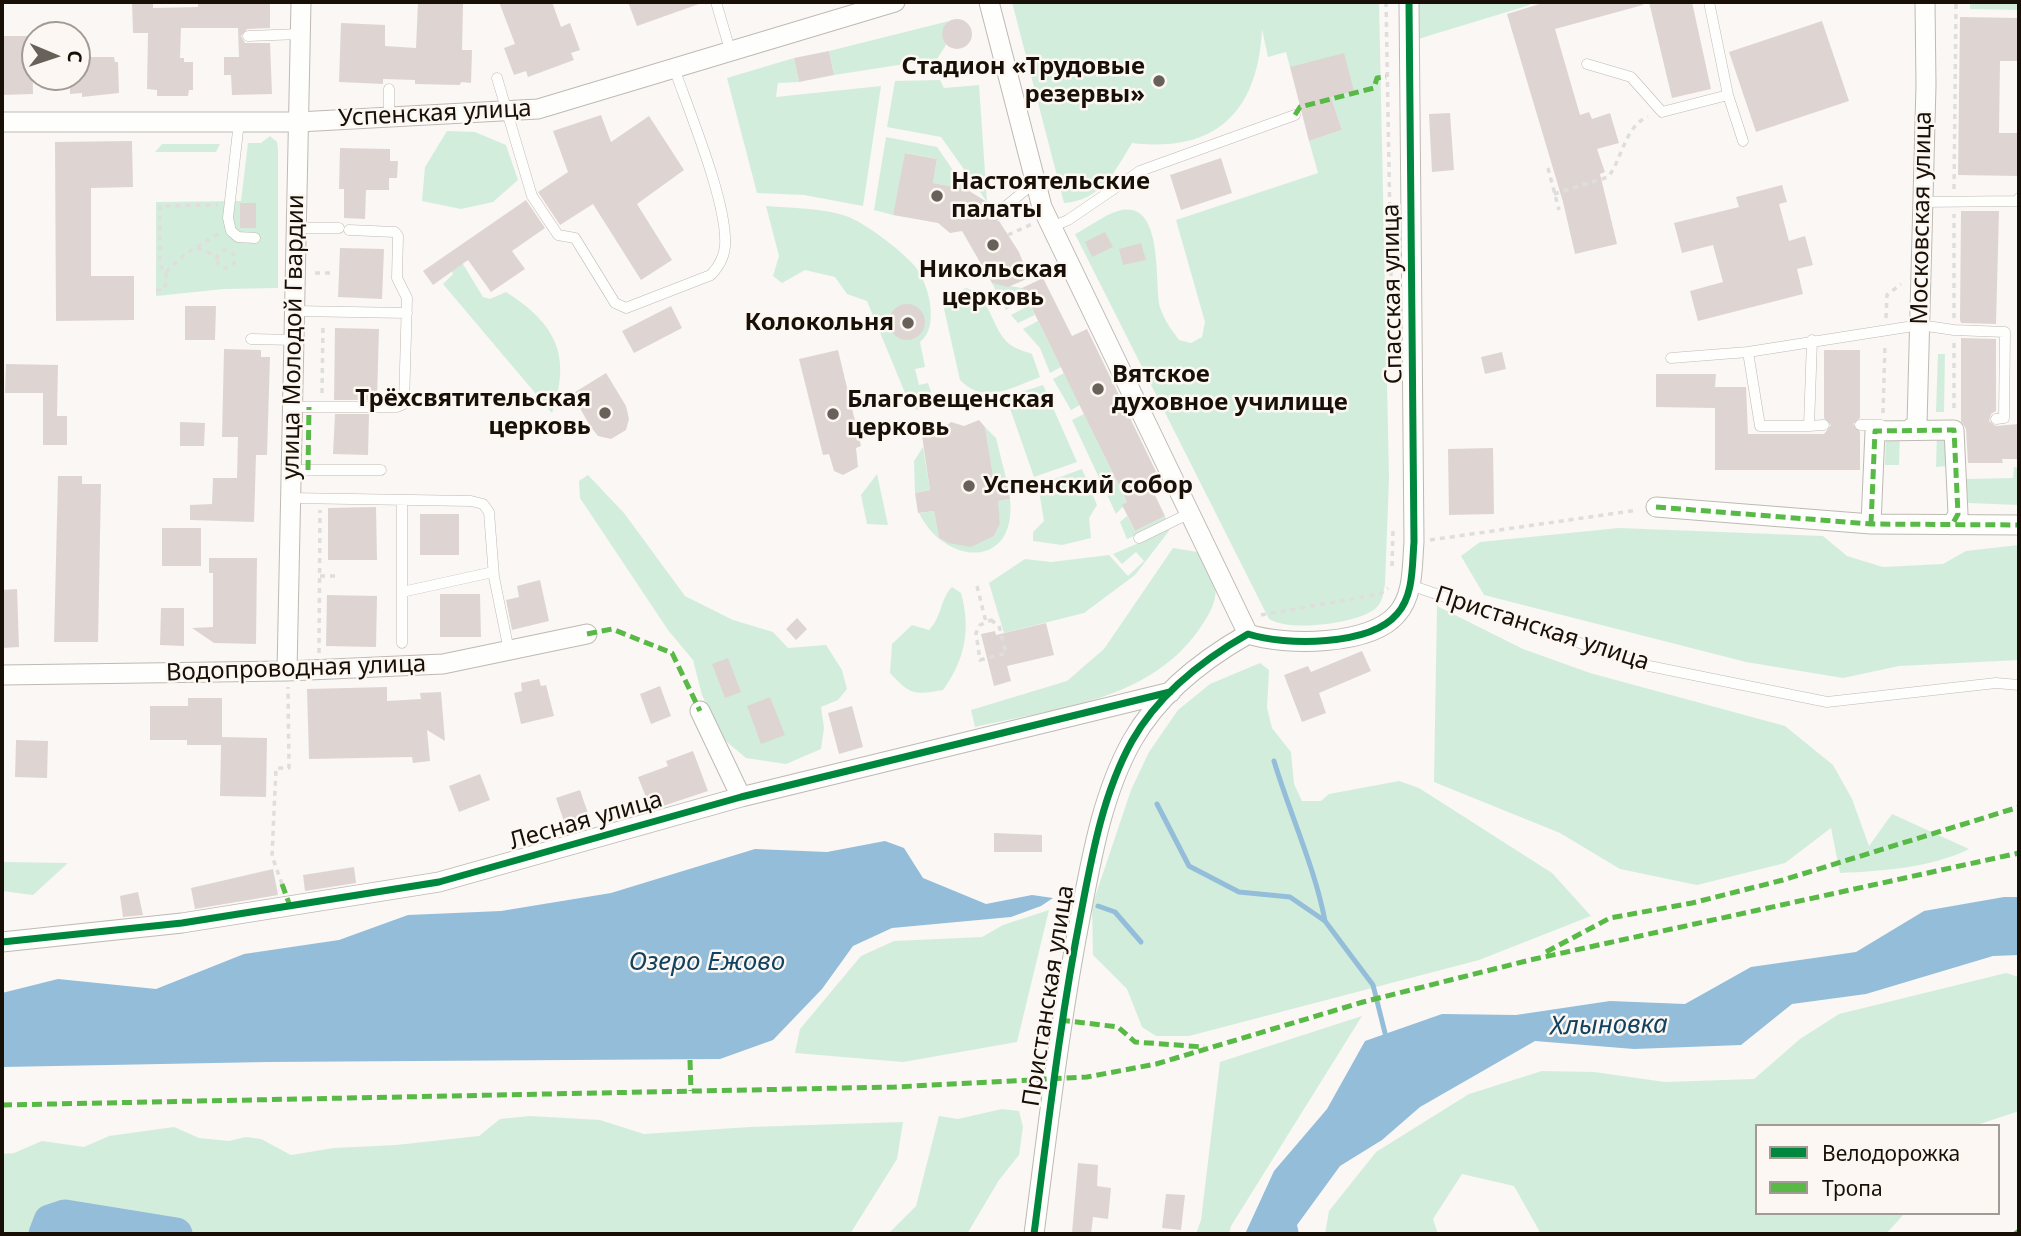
<!DOCTYPE html>
<meta charset="utf-8">
<style>
body{margin:0}
#map{position:relative;width:2021px;height:1236px;overflow:hidden;background:#faf7f4;font-family:"Noto Sans",sans-serif}
canvas{display:block}
.frame{position:absolute;inset:0;border:4px solid #181007;pointer-events:none}
.legend{position:absolute;left:1755px;top:1124px;width:245px;height:91px;box-sizing:border-box;background:#fcf7f2;border:2px solid #a19b94;margin:0;padding:9px 12px;list-style:none;font-size:21px;color:#181007}
.legend li{display:flex;align-items:center;gap:14px;height:35px}
.legend b{width:35px;border:2px solid #a19b94}
.north{position:absolute;left:21px;top:21px;width:70px;height:70px;box-sizing:border-box;background:#fcf7f2;border:2px solid #a19b94;border-radius:50%;rotate:92deg;font-size:19px;font-weight:700;line-height:28px;text-align:center;color:#181007}
.north::after{content:'';display:block;margin:auto;width:24px;height:32px;background:#67615a;clip-path:polygon(50% 0,100% 100%,50% 72%,0 100%)}
</style>
<div id="map">
<canvas width="2021" height="1236"></canvas>
<div class="frame"></div>
<ul class="legend">
<li><b style="height:9px;background:#00873e"></b>Велодорожка</li>
<li><b style="height:9px;background:#58b947"></b>Тропа</li>
</ul>
<div class="north">С</div>
</div>
<script>
const ctx = document.querySelector('canvas').getContext('2d');
ctx.lineJoin = 'round';
function paint(path, color) {
  ctx.fillStyle = color;
  ctx.fill(path, 'evenodd');
}
function stroke(path, color, width, dash) {
  ctx.strokeStyle = color;
  ctx.lineWidth = width;
  ctx.lineCap = dash ? 'butt' : 'round';
  ctx.setLineDash(dash || []);
  ctx.stroke(path);
}
function label(font, color, halo, rows, align = 'center') {
  ctx.font = font + ' "Noto Sans",sans-serif';
  ctx.lineWidth = 5;
  ctx.setLineDash([]);
  ctx.textBaseline = 'middle';
  ctx.strokeStyle = halo;
  ctx.fillStyle = color;
  for (const [text, x, y, turn = 0] of rows) {
    ctx.save();
    ctx.translate(x, y);
    ctx.rotate((+turn || 0) * Math.PI / 180);
    ctx.textAlign = isNaN(turn) ? turn : align;
    if (halo) ctx.strokeText(text, 0, 0);
    ctx.fillText(text, 0, 0);
    ctx.restore();
  }
}
const green = new Path2D(`
 M1012,2H1379L1389,478L1385,584C1383,594 1383,602 1375,609C1355,624 1290,632 1269,619L1075,234C1089,227 1104,215 1118,211C1165,197 1154,285 1160,307C1164,320 1171,329 1179,340L1191,343L1202,337L1205,322L1176,220L1318,173L1309,141L1342,130L1331,97L1290,67L1286,52L1268,57L1262,29C1258,112 1216,153 1132,143C1114,173 1101,200 1064,203Z
 M1418,2H1529L1530,5L1418,39Z
 M1970,2H2019V10L1970,9Z
 M949,21L942,34L946,45L937,59L834,75L829,51Z
 M794,58L799,82L778,83L776,97L881,86L863,206L804,195L757,193L727,78Z
 M940,80L944,88L979,85L987,202L941,137L887,127L895,81Z
 M447,131L475,132L506,145L518,180L493,202L461,209L422,201L425,167Z
 M270,136L277,142L278,149V288L224,289L156,296V202L241,201L248,143H261Z
 M886,137L937,147L966,189L933,183L937,159L906,153L893,215L874,210Z
 M162,144H220L216,152H155Z
 M766,206C792,208 821,208 846,216C864,222 899,249 912,263C928,279 941,326 920,342L925,367L915,369L919,385L928,383L932,395L925,407L917,410L910,405L867,301L847,294L835,277L805,270L782,283L773,276L779,256Z
 M458,256L483,297L490,299L506,292C556,324 572,355 552,413L443,284L453,274L446,260Z
 M992,283L1022,288L1026,298L1006,310Z
 M966,288C991,298 990,323 1006,341C1012,348 1024,351 1032,354L1040,377C1011,388 984,405 960,380L944,309L955,293Z
 M1030,305L1035,315L1018,323L1011,315Z
 M1038,321L1061,367L1050,373L1040,348L1023,329Z
 M1938,354H1945L1944,412H1936Z
 M1064,373L1080,405L1071,410L1053,379Z
 M1043,385L1077,462L1034,477L1006,397Z
 M1084,414L1127,502L1116,514L1072,420Z
 M985,427L996,438L1006,478L994,481Z
 M1900,433L1899,465H1885L1886,434Z
 M1937,433L1949,434V466L1936,467Z
 M923,447L930,490L915,493L914,461Z
 M2014,467L2019,468V505L1968,503L1966,479L2013,478Z
 M1082,469L1097,505L1089,518L1091,538L1062,545L1033,541V532L1044,521L1038,485Z
 M877,474L888,525L867,524L861,495Z
 M588,475L624,513L685,596L733,620L773,632L788,648L826,645L842,670L847,689L838,700L821,707L824,728L821,749L786,764L746,758L722,738L702,695L693,660L668,630L580,498L579,481Z
 M1010,499C1017,570 945,566 919,513L934,511L939,538L948,543L988,538L994,536L1000,524L997,501Z
 M1127,516L1135,531L1165,516L1169,531L1135,575L1084,613L1004,633L989,583L1025,559L1051,562L1109,555L1128,576L1144,561L1136,552L1122,564L1113,554L1141,542L1136,535L1127,539L1120,522Z
 M1619,528L1823,536L1847,556L1883,567L1943,564L1966,551L2019,545V660L1899,666L1843,678L1746,662L1484,595L1461,556L1480,542Z
 M1173,548L1198,552C1203,562 1213,575 1215,586C1218,599 1209,615 1202,625C1153,701 1057,708 975,727L971,710L1067,681L1104,649Z
 M952,587L961,593C971,630 965,659 943,690C915,695 910,695 890,673L892,644L912,625L929,630C942,617 940,599 952,587Z
 M1437,606L1523,649L1590,673L1785,726L1833,765L1852,799L1869,846L1892,814L1969,849C1931,868 1882,871 1840,873L1831,828L1785,863L1697,885L1620,869L1560,833L1434,782Z
 M1260,663L1269,670L1267,708L1272,728L1291,752L1294,784L1302,801H1321L1329,794L1399,781L1419,788L1552,873L1591,916L1479,960L1189,1036H1156L1142,1027L1127,989L1093,955L1092,906L1131,790L1149,752L1178,710L1210,684Z
 M2,862L68,863L33,895L2,891Z
 M1049,910L1017,1042L903,1062L795,1053L800,1029L861,956L894,941L982,937L1003,925Z
 M2006,973L2019,977V1111L1974,1126H1757V1213H1905L1886,1234H1541L1514,1186L1462,1174L1433,1219L1438,1234H1325L1329,1211L1376,1152L1469,1094L1542,1071L1594,1072L1665,1082L1754,1079L1800,1039L1839,1014Z
 M1362,1016L1231,1226L1229,1234H1196L1201,1220L1220,1062Z
 M1002,1109L1019,1111L1023,1127L1019,1155L999,1180L967,1234H888L916,1206L939,1116L958,1119Z
 M530,1116L600,1120L644,1134L750,1127L903,1122L897,1159L850,1234H2V1154L14,1153L42,1141L84,1147L109,1136L174,1127L199,1138L229,1141L246,1137L261,1139L291,1155L334,1148L396,1145L479,1136L500,1119Z`);
const water = new Path2D(`
 M885,841L904,848L923,878L986,904L1032,895L1053,898L1041,906L1011,917L892,928L853,946L822,989L773,1040L720,1059L267,1062L2,1067V993L58,979L156,989L244,954L339,940L408,915L501,911L611,893L755,849L827,852Z
 M2004,897H2019V955L1993,956L1866,994L1792,1004L1741,1045L1634,1049L1535,1041L1420,1107L1382,1140L1340,1166L1297,1225L1299,1234H1245L1274,1171L1327,1109L1365,1041L1442,1014L1516,1015L1610,1001L1685,1004L1751,967L1856,952L1924,911Z`);
const stream = new Path2D(`
 M1274,761C1290,814 1315,868 1325,921
 M1157,804L1189,866L1239,892L1290,897L1325,921L1373,985L1387,1041
 M1098,906L1115,912L1141,942`);
const river = new Path2D(`
 M45,1234L50,1221L65,1216L176,1234`);
const building = new Path2D(`
 M132,2H153V8L198,7V2H270V28L247,29L241,36L245,43H270L272,94L232,95L231,75H224V57H239L238,28H181L180,58H184V62H193V90H189L188,96H157V90L147,89L148,33H133Z
 M418,2L463,4L462,50H472L471,83L461,82L460,85L415,84V80L383,79V84L339,82L341,23L385,25V46L416,48Z
 M499,2H552L561,27L570,23L580,50L571,53L574,60L528,77L526,71L514,75L504,48L515,44Z
 M628,2H699V4L637,26Z
 M1546,2H1643V5L1555,29L1580,115L1589,112L1592,119L1610,113L1619,143L1597,149L1605,172L1600,174L1617,244L1575,254L1563,202L1507,14Z
 M1649,2H1692L1711,89L1672,98Z
 M1960,17L2019,18V61H2000L1999,133H2018V176L1958,175Z
 M942 34a15 15 0 1 1 30 0a15 15 0 1 1-30 0Z
 M1822,21L1849,101L1756,132L1729,52Z
 M2,36H32L33,94L2,95Z
 M829,51L834,75L799,82L794,58Z
 M1344,53L1354,91L1331,97L1342,130L1309,141L1290,67Z
 M77,57H114L115,62H118L119,93L82,97V93L70,94V77H77Z
 M1450,113L1454,170L1432,172L1429,114Z
 M601,115L611,142L649,116L684,170L637,204L672,260L641,280L593,204L560,225L538,192L568,172L553,131Z
 M132,141L133,187L91,188V276H134V320L56,321L55,142Z
 M340,148L390,149V161H398L397,178H389V190H366L365,219L344,218V189H339Z
 M905,153L937,159L933,183L966,189L987,202L991,208L989,219L999,221L1019,252L1029,278L1008,287L992,283L962,231L950,233L938,223L893,215Z
 M1221,158L1232,193L1181,210L1170,175Z
 M1782,185L1787,202L1779,204L1789,241L1805,236L1813,265L1797,269L1803,294L1698,321L1690,291L1723,282L1713,245L1682,253L1674,223L1739,207L1736,197Z
 M526,200L545,228L512,251L525,269L491,292L468,260L433,285L423,271Z
 M240,203H256V228H240Z
 M1961,211H1999L1996,324L1961,323L1960,320Z
 M1105,232L1113,247L1092,257L1085,242Z
 M1141,243L1146,260L1123,265L1119,249Z
 M340,248L384,249L382,299L338,297Z
 M1043,278L1072,336L1087,329L1162,484L1152,489L1165,516L1135,531L1122,505L1127,502L1022,288Z
 M889 322a18 18 0 1 1 36 0a18 18 0 1 1-36 0Z
 M185,306H216L215,340H185Z
 M671,306L682,328L634,353L622,331Z
 M335,328L379,329L377,400H334Z
 M1961,338L1996,339V411L1991,414L1989,421L1996,426L2019,424V459H2002L2003,463H1968L1966,429L1961,421Z
 M224,349L261,350V357H270L267,455H256L254,522L190,520V505L212,504L213,478H237L238,437H222Z
 M838,350L861,446L856,448L858,467L843,475L834,471L829,454L823,455L799,359Z
 M1824,350H1860V418L1853,424L1860,432V470H1715V408L1656,407V374H1716L1715,387H1746L1748,434H1824L1831,425L1824,418Z
 M1502,352L1506,369L1485,374L1481,357Z
 M6,364L58,365L57,416H67V445H43V393H5Z
 M606,373L626,406L629,419L626,430L611,439L598,436L590,426L572,394Z
 M335,414H369L368,455L333,454Z
 M979,420L985,427L994,481L1006,478L1010,499L998,501L1000,524L994,536L971,547L948,543L939,538L934,511L918,513L915,493L930,490L922,436L931,429L939,432L951,422L964,426Z
 M180,422L205,423L204,446H180Z
 M1493,448L1494,514L1449,515L1448,449Z
 M58,476H82V484H101L98,642H54Z
 M376,507L377,560H328V508Z
 M420,514H459V555H420Z
 M162,528H201V566H162Z
 M209,558H257L256,644L214,643L192,628L213,627V573H209Z
 M540,580L549,621L512,630L506,600L519,597L517,586Z
 M17,589L19,647L2,648V590Z
 M440,594H480L481,637H440Z
 M327,595L377,596L376,647L326,646Z
 M161,608H184V646L160,645Z
 M797,618L807,629L796,640L786,629Z
 M1046,623L1054,655L1007,666L1011,681L994,686L981,634L995,631L996,635Z
 M1362,651L1371,671L1319,693L1326,713L1302,722L1284,675L1308,666L1311,672Z
 M728,658L741,692L725,698L712,664Z
 M539,679L541,686L546,685L554,716L521,724L514,693L522,691L521,683Z
 M660,686L671,716L651,724L640,694Z
 M387,687V701L421,699L420,693L441,692L445,741L427,730L430,761L413,763L412,757L309,759L307,689Z
 M770,697L785,735L761,744L747,706Z
 M188,698H222V737L267,738L266,797L220,796L221,745H187V740H150V706H188Z
 M852,706L863,747L839,754L828,713Z
 M16,740L48,741L47,778L15,777Z
 M693,751L708,791L651,810L638,777L668,766L666,761Z
 M480,774L490,800L459,812L449,786Z
 M580,790L592,825L568,833L556,798Z
 M994,833L1042,835V852H994Z
 M354,867L356,883L305,891L303,875Z
 M273,869L278,895L195,909L191,888Z
 M138,892L143,915L123,917L120,896Z
 M1078,1163L1098,1165L1097,1186L1111,1188L1108,1219L1093,1217L1091,1234L1072,1233Z
 M1166,1194L1185,1195L1181,1230L1162,1228Z`);
const path = new Path2D(`
 M1386,2L1391,276
 M1548,168L1559,210
 M1954,189L1956,2
 M1554,194L1608,177C1622,160 1625,125 1648,117
 M1008,235L1032,224
 M197,248L217,256
 M217 259a9 9 0 1 1 18 0a9 9 0 1 1-18 0Z
 M166,272L185,254L218,234
 M315,273H335
 M156,290H163L167,281L165,270L160,266V206L218,205
 M1886,318L1887,295L1901,284
 M1954,318V214
 M1954,343V413
 M322,393L323,324
 M1883,413L1885,344
 M1430,540L1638,510
 M1392,566L1393,529
 M320,576H340
 M977,586L986,622
 M1261,615L1380,594L1388,588
 M991,620L999,626L1006,653L980,660L976,633L980,625Z
 M319,653L320,510
 M282,884L272,856L276,768H289L288,687`);
const lane = new Path2D(`
 M716,2L730,50
 M1709,2L1728,95L1743,141
 M248,36L300,34
 M1587,64L1631,77L1662,112L1728,95
 M497,78L532,196L558,235L575,238L615,303L626,308L711,275C719,266 724,258 725,246C728,204 689,111 674,68
 M389,117V89
 M239,122L228,218L231,231L238,237L255,238
 M1921,202L2019,201V198
 M995,215L1034,183
 M1052,227L1068,220L1140,171L1295,115
 M296,228H339
 M295,311L407,313
 M251,339L294,340
 M1748,352L1760,426H1809L1812,340
 M1671,358L1748,352L1920,325L1954,330L2005,332L2004,418L1996,419
 M292,407H397L404,404L407,298L397,278L398,236L395,232L349,230
 M1860,425H1881
 M1809,426L1824,425
 M291,470H381
 M291,498L471,501L483,504L489,512L494,577L509,651
 M402,500V643
 M1139,538L1190,513
 M1410,585L1644,665L1827,702L1996,683L2019,685
 M402,592L493,572`);
const street = new Path2D(`
 M989,2L1042,207L1248,634
 M2,122H298L538,109L895,2
 M1910,429L1917,424L1926,85L1925,2
 M1656,507L1871,524L2019,525
 M1871,524L1875,431L1954,430L1958,514L1952,525
 M287,671L301,2
 M2,675L287,671L443,664L587,634
 M700,711L741,797
 M2,942L182,923L439,882L741,797L1171,692
 M1034,1234C1048,1127 1060,1020 1081,913C1092,855 1103,793 1132,741C1158,695 1204,659 1248,634C1285,646 1370,646 1397,614C1414,595 1412,565 1414,542L1409,2`);
const quiet = new Path2D(`
 M1295,115L1300,107L1374,88L1377,78L1386,77
 M308,470L309,407
 M1656,507L1871,524L2019,525
 M1871,524L1875,431L1954,430L1958,514L1952,525
 M587,634L612,629L672,653L700,711
 M282,884L290,906
 M1546,952L1610,918L1692,903L1783,880L2019,807
 M1060,1020L1118,1027L1135,1042L1204,1047
 M690,1060L691,1091
 M2,1105L895,1087L1087,1077L1156,1064L1363,1002L1530,960L2019,853
 M2015,1234L2019,1231`);
const cycleway = new Path2D(`
 M2,942L182,923L439,882L741,797L1170,692
 M1034,1234C1048,1127 1060,1020 1081,913C1092,855 1103,793 1132,741C1158,695 1204,659 1248,634C1285,646 1370,646 1397,614C1414,595 1412,565 1414,542L1409,2`);
const markers = [
 [1159,81,7,"#67615a"],
 [937,196,7,"#67615a"],
 [993,245,7,"#67615a"],
 [908,323,7,"#67615a"],
 [1098,389,7,"#67615a"],
 [605,413,7,"#67615a"],
 [833,414,7,"#67615a"],
 [969,486,7,"#67615a"]
];
const poiNames = [
 ["Стадион «Трудовые",1145,67,"right"],
 ["резервы»",1145,95,"right"],
 ["Настоятельские",951,182],
 ["палаты",951,210],
 ["Никольская",993,270,"center"],
 ["церковь",993,298,"center"],
 ["Колокольня",894,323,"right"],
 ["Вятское",1112,375],
 ["духовное училище",1112,403],
 ["Трёхсвятительская",591,399,"right"],
 ["церковь",591,427,"right"],
 ["Благовещенская",847,400],
 ["церковь",847,428],
 ["Успенский собор",983,486]
];
const streetNames = [
 ["Успенская улица",435,114,-3],
 ["Московская улица",1922,218,-89],
 ["Спасская улица",1393,294,-91],
 ["улица Молодой Гвардии",294,337,-89],
 ["Пристанская улица",1542,629,18],
 ["Водопроводная улица",296,669,-2],
 ["Лесная улица",586,821,-16],
 ["Пристанская улица",1049,996,-81]
];
const waterNames = [
 ["Озеро Ежово",707,963],
 ["Хлыновка",1609,1026,-1]
];
paint(green, '#d3eddd');
paint(water, '#93bdd9');
stroke(stream, '#93bdd9', 5);
stroke(river, '#93bdd9', 33);
paint(building, '#ded5d3');
stroke(lane, '#bfb9b3', 11);
stroke(street, '#bfb9b3', 21);
stroke(path, '#dfdedd', 3.5, [5, 5]);
stroke(lane, '#fefefd', 10);
stroke(street, '#fefefd', 19);
stroke(quiet, '#58b947', 5, [10, 5]);
stroke(cycleway, '#00873e', 7);
for (const [x, y, r, color] of markers) {
  const dot = new Path2D();
  dot.arc(x, y, r, 0, 2 * Math.PI);
  ctx.fillStyle = color;
  ctx.fill(dot);
  stroke(dot, '#fcf7f2', 2.5);
}
label('bold 24px', '#181007', '#fcf7f2', poiNames, 'left');
label('24px', '#181007', '#fcf7f2', streetNames);
label('italic 26px', '#11425f', '#fcf7f2', waterNames);
</script>
